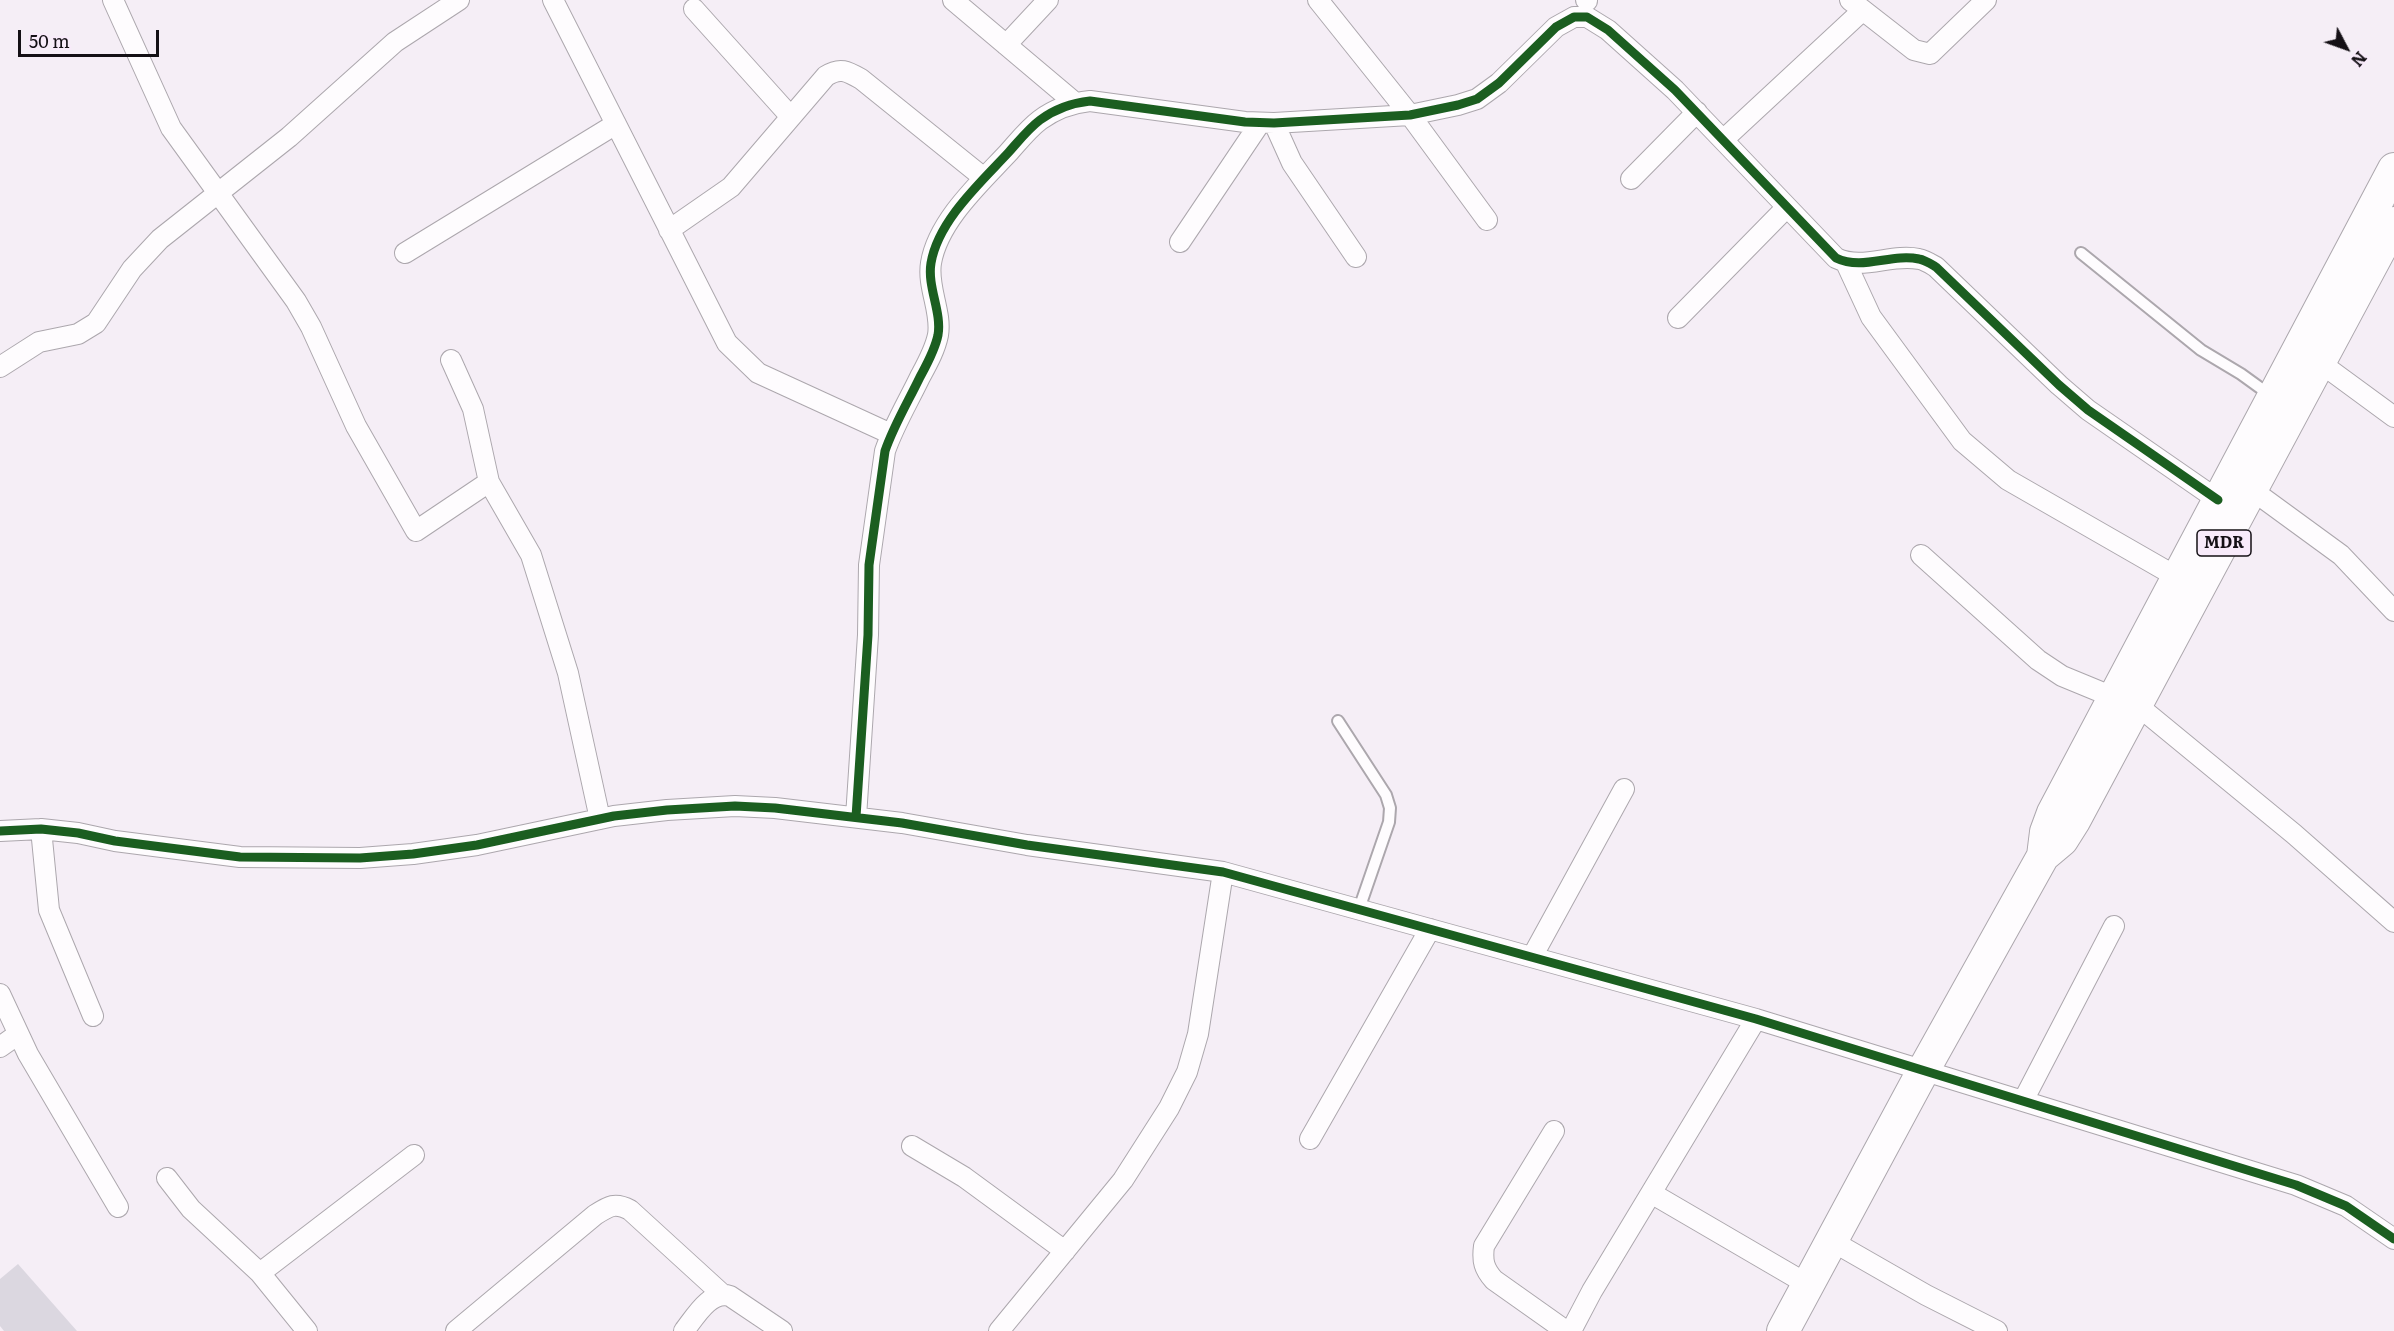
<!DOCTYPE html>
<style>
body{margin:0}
#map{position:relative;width:2394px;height:1331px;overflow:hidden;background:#f5eef6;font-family:Literata,serif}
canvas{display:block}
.north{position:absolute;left:2316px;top:18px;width:60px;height:60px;-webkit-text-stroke:4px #f8ebfa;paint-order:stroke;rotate:131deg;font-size:16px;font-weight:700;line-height:24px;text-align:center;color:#141015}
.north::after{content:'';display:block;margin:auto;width:21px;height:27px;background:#141015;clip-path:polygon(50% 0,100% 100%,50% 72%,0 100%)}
.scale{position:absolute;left:18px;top:30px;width:141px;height:27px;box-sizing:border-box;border:3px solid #141015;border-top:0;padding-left:8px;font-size:18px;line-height:21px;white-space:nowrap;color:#141015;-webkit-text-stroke:4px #f8ebfa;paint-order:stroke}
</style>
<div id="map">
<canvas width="2394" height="1331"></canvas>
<div class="north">N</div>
<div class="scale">50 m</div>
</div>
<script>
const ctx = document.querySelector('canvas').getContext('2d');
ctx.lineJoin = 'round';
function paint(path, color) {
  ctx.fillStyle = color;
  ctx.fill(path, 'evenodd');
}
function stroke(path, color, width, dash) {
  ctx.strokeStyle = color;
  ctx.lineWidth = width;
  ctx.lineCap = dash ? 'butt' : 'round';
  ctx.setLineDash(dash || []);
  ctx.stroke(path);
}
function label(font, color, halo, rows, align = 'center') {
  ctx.font = font + ' Literata,serif';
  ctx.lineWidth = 6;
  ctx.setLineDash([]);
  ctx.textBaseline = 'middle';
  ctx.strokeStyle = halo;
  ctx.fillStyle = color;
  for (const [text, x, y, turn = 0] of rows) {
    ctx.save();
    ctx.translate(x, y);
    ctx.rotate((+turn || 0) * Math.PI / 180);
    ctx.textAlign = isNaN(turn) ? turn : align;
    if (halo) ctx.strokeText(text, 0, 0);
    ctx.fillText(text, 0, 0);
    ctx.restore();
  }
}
const building = new Path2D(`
 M18,1264L77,1331H4L0,1326V1279Z`);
const service = new Path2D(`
 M2081,253L2201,350L2241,374L2270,395
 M1338,721L1386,795L1390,808L1389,822L1359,909`);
const minor = new Path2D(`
 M113,0L171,128L296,301L311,327L356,426L416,531L489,482
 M553,0L727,343L758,373L891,434
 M953,0L1074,102
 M1318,0L1410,115L1487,220
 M1586,0L1587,1
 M1850,0L1914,50L1930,54L1986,0
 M694,9L791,117
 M1006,45L1048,0
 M1274,123L1292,163L1356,257
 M1723,140L1862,11
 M1631,179L1697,112
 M669,230L731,187L826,76C840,67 847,71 861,79L984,178
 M1180,242L1260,123
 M405,253L616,124
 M1846,263L1871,317L1962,441L2008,480L2177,577
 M1678,318L1787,207
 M2311,356L2394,417
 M451,360L473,409L489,482L531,555L568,673L600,819
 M0,367L39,342L78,334L96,323L132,269L160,239L289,137L395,42L459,0
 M2252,490L2341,555L2394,611
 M1921,555L2038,660L2062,676L2113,697
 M2137,705L2294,834L2394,922
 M856,817L868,635L869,565L885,451C894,425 908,402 920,377C927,364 935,350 938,335C942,312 927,287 931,263C938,221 980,183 1008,153C1018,142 1028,129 1040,120C1055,109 1071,103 1090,101L1245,122L1274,123L1410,115L1458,105L1477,99L1499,83L1556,27L1574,17H1587L1608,30L1675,90L1836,258C1863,271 1891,253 1919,259C1925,260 1931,264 1936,267L2059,385L2088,410L2218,500
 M41,829L49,910L93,1016
 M0,831L41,829L78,833L115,841L240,857L360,858L413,854L477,845L614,816L667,810L735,806L775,808L902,823L1027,845L1223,872L1756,1019L2296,1185L2346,1206L2394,1239
 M1532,957L1624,789
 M0,994L28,1054L118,1207
 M0,1047L17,1035
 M2023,1101L2114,926
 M1554,1131L1484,1246C1482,1261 1484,1269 1494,1280L1566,1331
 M1310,1139L1430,929
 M912,1146L964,1177L1065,1251
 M167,1178L191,1209L260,1273L307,1331
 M1651,1193L1807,1284
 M1830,1240L1926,1295L1997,1331
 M260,1273L414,1155
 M456,1331L595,1215C609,1206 615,1202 630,1210L722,1294
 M684,1331C695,1317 710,1290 730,1296L782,1331
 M999,1331L1123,1180L1169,1108L1187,1072L1198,1034L1223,872
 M1571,1331L1592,1291L1756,1019`);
const primary = new Path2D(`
 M2043,856L2046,832L2053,813L2394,169
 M1783,1331L1923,1071L2043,856L2062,840L2074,821L2394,223`);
const cycleway = new Path2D(`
 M856,817L868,635L869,565L885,451C894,425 908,402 920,377C927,364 935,350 938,335C942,312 927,287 931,263C938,221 980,183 1008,153C1018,142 1028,129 1040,120C1055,109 1071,103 1090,101L1245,122L1274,123L1410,115L1458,105L1477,99L1499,83L1556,27L1574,17H1587L1608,30L1675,90L1836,258C1863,271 1891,253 1919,259C1925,260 1931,264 1936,267L2059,385L2088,410L2218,500
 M0,831L41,829L78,833L115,841L240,857L360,858L413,854L477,845L614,816L667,810L735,806L775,808L902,823L1027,845L1223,872L1756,1019L2296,1185L2346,1206L2394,1239`);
const shields = [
 [2224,543,54]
];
const shieldNames = [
 ["MDR",2224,543]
];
paint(building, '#dbd7e0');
stroke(service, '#aca7ad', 14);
stroke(minor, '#aca7ad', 22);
stroke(primary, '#aca7ad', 34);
stroke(service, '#fefcfe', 10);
stroke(minor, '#fefcfe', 20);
stroke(primary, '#fefcfe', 32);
stroke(cycleway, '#1b5e20', 9);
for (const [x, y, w] of shields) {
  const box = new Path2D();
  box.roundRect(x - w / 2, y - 13, w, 26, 4.5);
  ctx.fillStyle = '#f8ebfa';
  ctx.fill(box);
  stroke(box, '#141015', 1.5);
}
label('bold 16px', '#141015', null, shieldNames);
</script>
